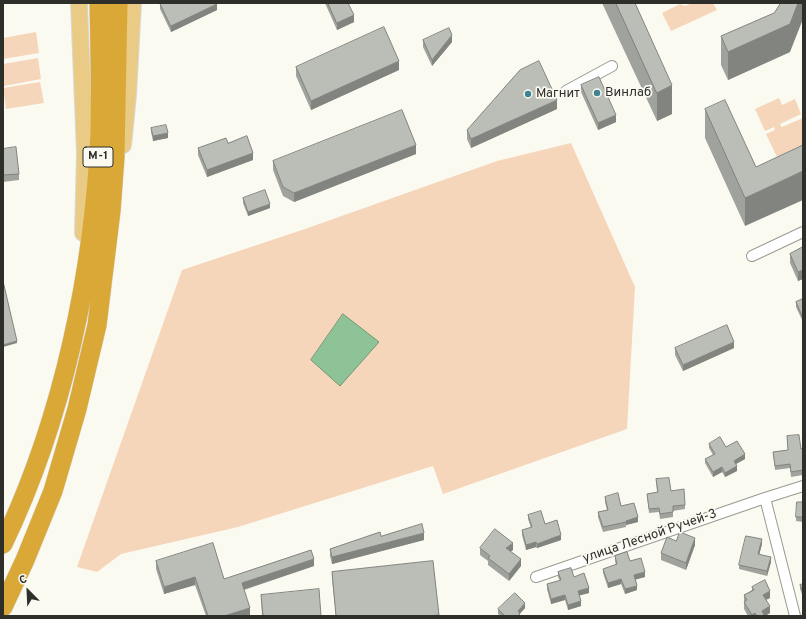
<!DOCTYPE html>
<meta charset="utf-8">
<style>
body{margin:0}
#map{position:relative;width:806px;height:619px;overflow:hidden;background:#fbfaf1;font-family:Overpass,sans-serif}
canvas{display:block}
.frame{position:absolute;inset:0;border:4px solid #2e2e2b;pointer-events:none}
.north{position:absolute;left:8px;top:571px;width:40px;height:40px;-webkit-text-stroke:3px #fbfaf1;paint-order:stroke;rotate:336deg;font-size:11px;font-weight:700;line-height:16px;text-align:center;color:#2e2e2b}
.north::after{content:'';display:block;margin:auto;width:14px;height:18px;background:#2e2e2b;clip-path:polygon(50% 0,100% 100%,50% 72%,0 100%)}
</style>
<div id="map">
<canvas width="806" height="619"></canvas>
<div class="frame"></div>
<div class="north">С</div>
</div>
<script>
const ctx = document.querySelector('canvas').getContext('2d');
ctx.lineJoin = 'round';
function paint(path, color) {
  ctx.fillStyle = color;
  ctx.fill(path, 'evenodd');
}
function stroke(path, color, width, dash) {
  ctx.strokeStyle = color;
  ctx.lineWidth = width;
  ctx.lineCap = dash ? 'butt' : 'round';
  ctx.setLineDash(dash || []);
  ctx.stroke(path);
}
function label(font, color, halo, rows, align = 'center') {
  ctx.font = font + ' Overpass,sans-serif';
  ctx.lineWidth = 3.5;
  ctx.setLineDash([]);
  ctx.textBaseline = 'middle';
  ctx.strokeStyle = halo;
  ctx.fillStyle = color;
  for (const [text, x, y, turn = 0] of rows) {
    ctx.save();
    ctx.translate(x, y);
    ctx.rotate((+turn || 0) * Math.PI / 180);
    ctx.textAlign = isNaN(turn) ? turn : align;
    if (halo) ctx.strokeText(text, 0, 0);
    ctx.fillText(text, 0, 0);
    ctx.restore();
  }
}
const green = new Path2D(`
 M692,3H713L717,10L671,31L662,13L680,4L685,6Z
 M36,32L39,53L3,59V38Z
 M38,58L41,79L4,86L3,64Z
 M40,82L44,103L6,109L3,88Z
 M779,98L782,105L795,99L801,114L780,124L782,127L803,118V148L778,159L766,134L775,130L774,127L765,131L755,109Z
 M571,143L635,287L627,429L443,494L433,466L238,527L121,554L97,572L77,567L182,270L302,230L497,161Z`);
const water = new Path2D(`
 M343,314L379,342L340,386L311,360Z`);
const street = new Path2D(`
 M566,91L612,66
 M752,256L803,232
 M765,498L803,486
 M536,577L765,498L795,616`);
const primary = new Path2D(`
 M79,3L85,153L83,233
 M123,145L128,95L133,3`);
const highway = new Path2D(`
 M3,544C63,419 94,272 100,133C101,90 100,46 99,3
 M3,607L25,560L53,491L77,409L97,325L111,211L115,157L118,3`);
const wall = new Path2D(`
 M160,3L217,10L171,32L160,9Z
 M325,3H348L354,22L337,30Z
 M602,3H635L672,114L657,121Z
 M721,36L790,52L728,80L721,65Z
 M423,40L452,42L432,66L423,47Z
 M296,67L399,70L311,110L296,76Z
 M581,85L616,122L598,130L581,92Z
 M557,109L471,148L467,139V130Z
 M705,109L756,167L745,226L705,138Z
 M151,128L168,138L153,141L151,132Z
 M198,148L253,160L207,177L198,155Z
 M3,149L19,174V180L3,182Z
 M416,154L294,202L283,196L273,170V161Z
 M243,198L270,208L248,216L243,203Z
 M803,247V279L798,281L790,263V254Z
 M803,299V322L796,307V302Z
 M675,348H734L683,371L675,355Z
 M787,436L801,449L803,448V475L791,477L790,468L775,470L773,452L788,450Z
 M709,444L726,447L745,459L736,464L737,471L725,477L722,472L713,477L705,463V459L713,455L709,448Z
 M656,479L671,491L685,505V509L673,511V517L660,519L659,512L649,513L647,494L657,492Z
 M605,497L621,506L638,522L626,525V527L603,532L598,517V512L607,510L605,502Z
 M803,502V522L796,521V517Z
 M528,515L545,524L561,540L537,548L536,547L526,550L522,535V530L531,528L528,519Z
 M381,536L424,540L332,564L330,556V549Z
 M676,541L695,545L686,570L661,560V553Z
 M762,544L759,555L771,562L767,576L739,569V565Z
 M480,548L513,550L510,552L521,566L509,581L488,565V561L480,555Z
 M615,556L630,561L645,577L636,579L637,590L625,594L621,584L608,588L603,573V569L616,565L615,561Z
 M156,561L224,579L314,566L244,590L250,615L247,616H206L195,585L164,594L156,569Z
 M433,561L439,616H336L332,579V572Z
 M558,572L574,577L589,593L579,595L581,606L568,610L565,600L551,604L547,589V584L560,581L558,577Z
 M803,584V597L800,589V585Z
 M752,587L770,598L766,600L770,613L765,616H748L744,609V595L752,590Z
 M261,595L321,616H262Z
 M525,608L520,613V616H501L498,614V609Z`);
const shadedWall = new Path2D(`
 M798,3H803V19L790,52L728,80V52Z
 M217,4V10L171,32V26Z
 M354,15V22L337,30V23Z
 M452,35V42L432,66V60Z
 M399,61V70L311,110V101Z
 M672,85V114L657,121V93Z
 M557,100V109L471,148V139Z
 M616,115V122L598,130V123Z
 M168,133V138L153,141V136Z
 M416,145V154L294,202V193Z
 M253,153V160L207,177V170Z
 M803,171V200L745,226V198Z
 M270,204V208L248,216V212Z
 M803,270V279L798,281V272Z
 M17,341V343L3,347V345Z
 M734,342V348L683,371V365Z
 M745,454V459L734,465V461Z
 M737,466V471L725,477V473Z
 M722,467V472L713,477V472Z
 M638,517V522L626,525V521Z
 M424,533V540L332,564V557Z
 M561,535V540L537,548V544Z
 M695,538V545L686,570V563Z
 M762,539V544L758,559V554Z
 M536,542V547L526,550V545Z
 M513,543V550L506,555V548Z
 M771,557V562L767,576V571Z
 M314,559V566L242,590V583Z
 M521,559V566L509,581V574Z
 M645,572V577L634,580V575Z
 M195,577V585L164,594V587Z
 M621,579V584L608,588V583Z
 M637,586V590L625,594V589Z
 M589,588V593L578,596V591Z
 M770,591V598L763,601V595Z
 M565,595V600L551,604V599Z
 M581,601V606L568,610V605Z
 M525,603V608L518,616V611Z
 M770,606V613L765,616H762V611Z
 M250,608V615L247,616H224Z
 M755,613V616H752V615Z`);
const building = new Path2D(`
 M160,3H217V4L171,26Z
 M328,3H348L354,15L337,23Z
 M616,3H635L672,85L657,93Z
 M781,3H798L790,24L728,52L721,36L774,13Z
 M384,27L399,61L311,101L296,67Z
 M449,28L452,35L432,60L423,40Z
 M539,61L557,100L471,139L467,130L520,70Z
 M599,77L616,115L598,123L581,85Z
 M725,100L756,167L803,145V171L745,198L705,109Z
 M402,110L416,145L294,193L283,187L273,161Z
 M166,125L168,133L153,136L151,128Z
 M247,136L253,153L207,170L198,148L226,138L228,143Z
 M16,147L19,174L3,175V149Z
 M265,190L270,204L248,212L243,198Z
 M803,247V270L798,272L790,254Z
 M3,281L17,341L3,345Z
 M803,299V318L796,302Z
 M727,325L734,342L683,365L675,348Z
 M799,435L801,449L803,448V470L791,472L790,464L775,466L773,452L788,450L787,436Z
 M720,437L726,447L737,441L745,454L734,461L737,466L725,473L722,467L713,472L705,459L715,454L709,444Z
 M669,478L671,491L684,489L685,505L673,506V512L660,514L659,508L649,509L647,494L658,492L656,479Z
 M618,493L621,506L634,503L638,517L626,521V522L603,527L598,512L608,510L605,497Z
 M797,502H803V517H796Z
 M541,511L545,524L557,520L561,535L537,544L536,542L526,545L522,530L532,527L528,515Z
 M422,524L424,533L332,557L330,549L380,532L381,536Z
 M495,529L513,543L506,548L521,559L509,574L488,558L490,556L480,548Z
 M680,532L695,538L686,563L661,553L667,537L676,541Z
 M746,536L762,539L758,554L771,557L767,571L739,565Z
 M213,543L224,579L311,550L314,559L242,583L250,608L224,616H208L195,577L164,587L156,561Z
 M627,552L630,561L641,558L645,572L634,575L637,586L625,589L621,579L608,583L603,569L617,564L615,556Z
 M433,561L439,615L428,616H336L332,572Z
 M571,568L574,577L584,573L589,588L578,591L581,601L568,605L565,595L551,599L547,584L561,580L558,572Z
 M765,580L770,591L763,595L770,606L762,611L764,615L762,616H757L755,613L752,615L744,602L747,600L744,595L754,590L752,587Z
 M803,584V592L800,585Z
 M319,589L321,616H263L261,595Z
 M515,593L525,603L518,611L520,614L518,616H505L498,609Z`);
const markers = [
 [597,93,4,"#3f8392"],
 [528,94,4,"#3f8392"]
];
const shields = [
 [98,157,30]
];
const shieldNames = [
 ["М-1",98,157]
];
const poiNames = [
 ["Винлаб",605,93],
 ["Магнит",536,94]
];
const streetNames = [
 ["улица Лесной Ручей-3",650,537,-19]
];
paint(green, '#f6d6ba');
paint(water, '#8dc396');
stroke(water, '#709676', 1);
stroke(street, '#9a9a92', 12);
stroke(primary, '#d9d9d9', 18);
stroke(highway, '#d9d9d9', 20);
stroke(street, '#fff', 10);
stroke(primary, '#e9cb86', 16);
stroke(highway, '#daa836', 19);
paint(wall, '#a0a39d');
paint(shadedWall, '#82857f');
paint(building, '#babeb6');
stroke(building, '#82857f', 1);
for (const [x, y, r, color] of markers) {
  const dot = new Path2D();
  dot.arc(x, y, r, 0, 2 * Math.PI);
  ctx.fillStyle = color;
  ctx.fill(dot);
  stroke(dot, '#fbfaf1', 1.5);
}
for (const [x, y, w] of shields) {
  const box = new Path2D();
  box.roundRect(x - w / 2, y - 10, w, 20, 3);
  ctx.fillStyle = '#fbfaf1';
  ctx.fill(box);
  stroke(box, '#2e2e2b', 1);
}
label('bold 12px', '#2e2e2b', null, shieldNames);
label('13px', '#2e2e2b', '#fbfaf1', poiNames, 'left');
label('13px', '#2e2e2b', '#fbfaf1', streetNames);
</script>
